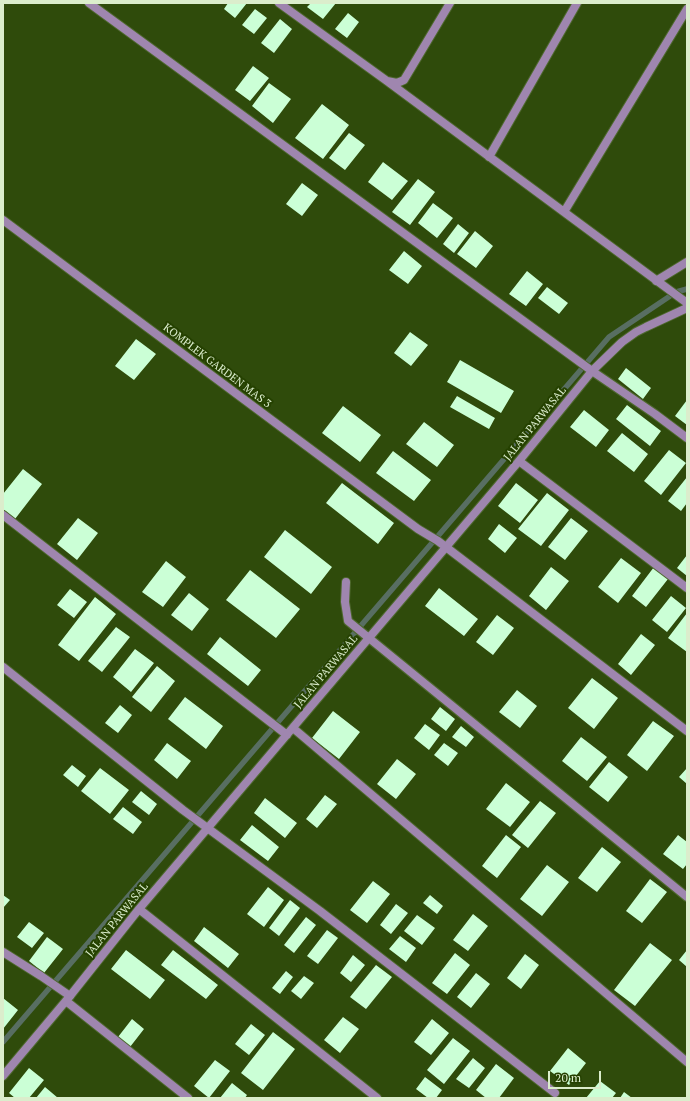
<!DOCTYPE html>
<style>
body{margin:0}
#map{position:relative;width:690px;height:1101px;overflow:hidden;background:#2f4b0b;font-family:"PT Serif",serif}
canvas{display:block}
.frame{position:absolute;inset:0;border:4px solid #dbedcc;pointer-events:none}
.scale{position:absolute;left:548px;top:1071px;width:53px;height:18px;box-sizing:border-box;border:2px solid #dbedcc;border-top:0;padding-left:5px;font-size:12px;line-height:14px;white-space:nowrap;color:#dbedcc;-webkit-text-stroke:3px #254100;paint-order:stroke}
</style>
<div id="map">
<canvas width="690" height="1101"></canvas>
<div class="frame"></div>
<div class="scale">20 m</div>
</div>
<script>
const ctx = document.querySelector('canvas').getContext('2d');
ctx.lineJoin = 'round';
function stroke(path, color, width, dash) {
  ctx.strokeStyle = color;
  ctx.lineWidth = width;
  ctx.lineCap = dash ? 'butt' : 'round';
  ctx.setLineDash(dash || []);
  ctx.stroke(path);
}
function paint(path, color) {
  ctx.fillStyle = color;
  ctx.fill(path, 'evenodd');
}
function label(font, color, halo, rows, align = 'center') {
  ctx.font = font + ' "PT Serif",serif';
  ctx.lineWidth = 4;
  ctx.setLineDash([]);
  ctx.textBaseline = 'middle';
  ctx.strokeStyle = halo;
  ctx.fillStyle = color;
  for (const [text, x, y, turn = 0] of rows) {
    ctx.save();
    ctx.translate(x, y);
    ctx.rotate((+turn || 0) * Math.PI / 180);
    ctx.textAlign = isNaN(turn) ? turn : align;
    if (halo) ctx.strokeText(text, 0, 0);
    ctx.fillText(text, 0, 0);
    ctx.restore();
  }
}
const stream = new Path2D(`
 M3,1042L609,337L676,292L687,289`);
const building = new Path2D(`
 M228,3H247L235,18L224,9Z
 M311,3H336L323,19L307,7Z
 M255,9L267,18L254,34L242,25Z
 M348,13L359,22L347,38L335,29Z
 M280,19L292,29L274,53L261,43Z
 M253,66L269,78L250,101L235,90Z
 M269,83L291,99L273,123L252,106Z
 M322,104L349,125L323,159L295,138Z
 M349,133L365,145L345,170L329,158Z
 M383,162L408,181L392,200L368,182Z
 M418,179L435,192L410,225L392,212Z
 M302,183L318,195L302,216L286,204Z
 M433,203L453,218L437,238L418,223Z
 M458,224L469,233L454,253L443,244Z
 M475,231L493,246L476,268L457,254Z
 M404,251L422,266L408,284L389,270Z
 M527,271L543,284L526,306L509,294Z
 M547,287L568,303L559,314L538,298Z
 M410,332L428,345L411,366L394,353Z
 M136,339L156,354L134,380L115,366Z
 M460,360L514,391L501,413L447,382Z
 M626,368L651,388L643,399L618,379Z
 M457,396L495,418L489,429L450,407Z
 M687,400V425L675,416Z
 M627,405L661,431L650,446L616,419Z
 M343,406L381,435L360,462L322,433Z
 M584,410L609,430L596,447L570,427Z
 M424,422L454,445L437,467L406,444Z
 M622,433L648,454L634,472L607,451Z
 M669,450L686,463L661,495L644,481Z
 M393,451L431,480L414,501L376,473Z
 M23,469L42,484L15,519L3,509V494Z
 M687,477V503L681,511L668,501Z
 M342,483L394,523L378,544L326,503Z
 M516,483L538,500L520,523L498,506Z
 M547,493L569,510L541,546L518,529Z
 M78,518L98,533L77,560L57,544Z
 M571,518L588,531L565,560L548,547Z
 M499,524L517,538L505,553L488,539Z
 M285,530L332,567L311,594L264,557Z
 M687,555V576L677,568Z
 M621,558L641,573L618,603L598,587Z
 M166,561L186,577L163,607L142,592Z
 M551,567L569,581L546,610L529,596Z
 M654,567L668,579L646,607L632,596Z
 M250,570L300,609L276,638L226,600Z
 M439,588L478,619L464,636L425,606Z
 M70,589L87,602L74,618L57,605Z
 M189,593L209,609L192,631L171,615Z
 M671,596L686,608L667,632L652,620Z
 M95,597L116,614L79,661L58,645Z
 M687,613V652L668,638Z
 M497,615L514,628L493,655L476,642Z
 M116,627L130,637L102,672L88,661Z
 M641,634L655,645L631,675L618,664Z
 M220,637L261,670L248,686L207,654Z
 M135,649L154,663L131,692L113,677Z
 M157,666L175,681L151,712L132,697Z
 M592,678L618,698L594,729L568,708Z
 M517,690L537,706L520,728L499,712Z
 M185,697L223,726L206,749L168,719Z
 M120,705L132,715L118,733L105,723Z
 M440,707L455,719L446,731L431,719Z
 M333,711L360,732L339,759L312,738Z
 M653,721L674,736L647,771L627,755Z
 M425,724L440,735L429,750L414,738Z
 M461,726L474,737L466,747L452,737Z
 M581,737L607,757L587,781L562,761Z
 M167,743L191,761L177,779L154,760Z
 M444,743L458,753L448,766L434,755Z
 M397,759L416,774L396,799L377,784Z
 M609,762L628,777L608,802L589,787Z
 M72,765L86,776L78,787L63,775Z
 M100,768L129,790L110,814L81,791Z
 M687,768V784L679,777Z
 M506,783L530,802L510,827L486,809Z
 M141,791L157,804L149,815L132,802Z
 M325,795L337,804L317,828L306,819Z
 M265,798L297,823L285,838L254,813Z
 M540,801L556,813L528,848L512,835Z
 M123,807L142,822L133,834L113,819Z
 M252,825L279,847L268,861L240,840Z
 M506,835L521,847L497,878L482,866Z
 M678,835L687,842V864L683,869L663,854Z
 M602,847L621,862L597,892L578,878Z
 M547,865L569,882L542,916L520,899Z
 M650,879L667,892L642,923L626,911Z
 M373,881L390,894L367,923L350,910Z
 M268,887L284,900L264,927L247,914Z
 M3,895L10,900L3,908Z
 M430,895L443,906L437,914L423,903Z
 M290,900L300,908L279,936L269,928Z
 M396,904L408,913L391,934L380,925Z
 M473,914L488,926L468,951L453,940Z
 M417,915L435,928L422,945L404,931Z
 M306,917L316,925L294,953L284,945Z
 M29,922L44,933L32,948L17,937Z
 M204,927L239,954L228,968L194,941Z
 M327,930L338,938L318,964L307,956Z
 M400,936L416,948L406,962L389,949Z
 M47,937L63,949L44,973L29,961Z
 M650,943L672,960L635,1006L614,990Z
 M126,950L165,980L150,999L111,969Z
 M173,950L218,985L206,999L161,965Z
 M687,950V967L679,960Z
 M455,953L470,965L447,994L432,983Z
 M525,954L539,965L521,989L507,978Z
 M353,955L365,965L351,982L340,973Z
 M376,965L392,977L366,1009L350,997Z
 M286,971L293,977L280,994L272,988Z
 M476,973L490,984L471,1008L457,997Z
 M304,976L314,983L301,999L291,991Z
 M3,998L18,1010L3,1029Z
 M343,1017L359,1029L340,1053L324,1040Z
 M132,1019L144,1029L130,1047L118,1037Z
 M432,1019L449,1033L431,1055L414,1042Z
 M251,1024L265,1035L249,1055L235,1044Z
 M273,1032L295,1049L263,1090L241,1073Z
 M453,1038L470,1051L444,1084L427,1070Z
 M568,1048L586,1063L569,1085L550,1071Z
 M473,1058L485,1068L469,1088L456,1079Z
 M215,1060L230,1071L209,1098L194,1086Z
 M496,1064L514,1078L499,1098H486L476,1090Z
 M29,1068L44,1080L29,1098H15L9,1093Z
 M425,1077L442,1090L436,1098H428L416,1089Z
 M600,1081L616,1093L612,1098H586Z
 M232,1083L247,1095L245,1098H220Z
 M45,1087L58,1098H36Z
 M624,1092L632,1098H620Z`);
const service = new Path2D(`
 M3,952L41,976L70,996`);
const minor = new Path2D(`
 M89,3L592,371L655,414L687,438
 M279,3L387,81L397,83L404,80L450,3
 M387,81L687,303
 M489,157L577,3
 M564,212L687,9
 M3,220L418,529L438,541L687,731
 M656,281L687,262
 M519,461L687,588
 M3,515L287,735
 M346,582L345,602L348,621L687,897
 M3,667L183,810L320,911L452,1013L555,1093
 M293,728L687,1062
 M139,909L377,1098
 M66,1001L188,1098
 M3,1076L70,996L139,909L519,461L592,371L622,342L636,332L646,327L687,308`);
const streetNames = [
 ["KOMPLEK GARDEN MAS 3",217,366,37],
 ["JALAN PARWASAL",535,424,-51],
 ["JALAN PARWASAL",326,672,-50],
 ["JALAN PARWASAL",117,920,-51]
];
stroke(stream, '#586e62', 5.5);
paint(building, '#cbffd6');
stroke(service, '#4e682e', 10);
stroke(minor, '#4e682e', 10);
stroke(service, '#9f86af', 8);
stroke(minor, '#9f86af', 8);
label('11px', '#dbedcc', '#254100', streetNames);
</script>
